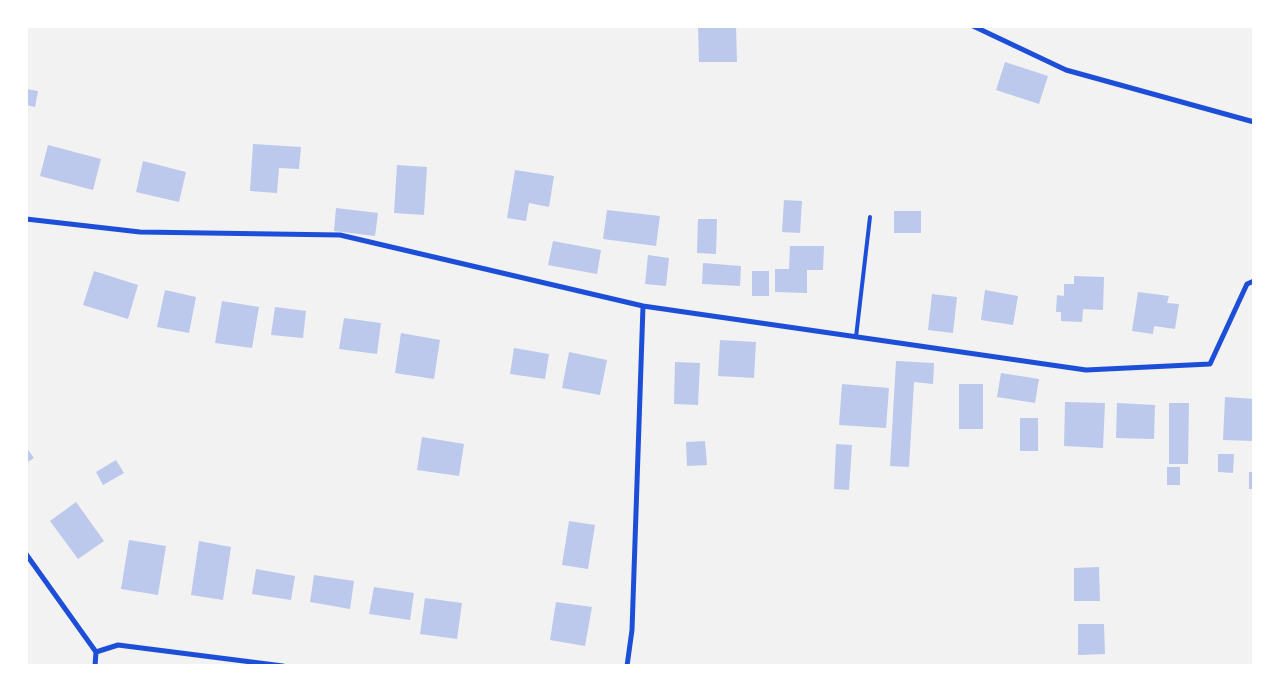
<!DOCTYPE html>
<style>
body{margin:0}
#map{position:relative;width:1280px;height:692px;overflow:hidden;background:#f2f2f2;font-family:Ubuntu,sans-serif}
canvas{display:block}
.frame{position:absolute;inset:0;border:28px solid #fff;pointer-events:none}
</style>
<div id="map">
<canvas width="1280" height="692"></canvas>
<div class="frame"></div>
</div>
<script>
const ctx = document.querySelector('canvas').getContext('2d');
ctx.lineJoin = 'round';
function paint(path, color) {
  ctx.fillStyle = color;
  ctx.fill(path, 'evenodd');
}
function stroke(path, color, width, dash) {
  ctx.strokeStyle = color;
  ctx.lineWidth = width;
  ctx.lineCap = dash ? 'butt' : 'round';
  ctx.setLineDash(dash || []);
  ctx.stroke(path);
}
const building = new Path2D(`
 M698,26H736L737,62H699Z
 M1005,62L1048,76L1039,104L996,90Z
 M26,89L38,91L35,107L26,105Z
 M253,144L301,147L299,169L279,168L277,193L250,191Z
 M48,145L101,159L93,190L40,176Z
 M143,161L186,172L179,202L136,192Z
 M397,165L427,167L424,215L394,213Z
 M515,170L554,176L549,207L529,203L526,221L507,218Z
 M784,200L802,201L800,233L782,232Z
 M336,208L378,213L375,236L334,231Z
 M607,210L660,216L656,246L603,239Z
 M894,211H921V233H894Z
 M698,219H717L716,254L697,253Z
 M553,241L601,250L597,274L548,265Z
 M790,246H824L823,270H807V293L775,292V269H789Z
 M648,255L669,258L666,286L645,284Z
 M703,263L741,266L740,286L702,284Z
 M94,271L138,285L128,319L83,305Z
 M752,271H769V296H752Z
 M1074,276L1104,277L1103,310L1083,309L1082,322L1061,321V312H1056L1057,295L1064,296V284H1074Z
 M165,290L196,297L189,333L157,327Z
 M985,290L1018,296L1013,325L981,320Z
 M1138,292L1169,296L1167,303L1179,304L1175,329L1154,326L1153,334L1132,331Z
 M932,294L957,297L953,333L928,330Z
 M222,301L259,307L252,348L215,343Z
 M275,307L306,311L303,338L271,335Z
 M344,318L381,323L377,354L339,349Z
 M401,333L440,340L434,379L395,373Z
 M720,340L756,342L754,378L718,376Z
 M514,348L549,354L545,379L510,374Z
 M569,352L607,360L600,395L562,388Z
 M896,361L934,363L933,384L914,382L909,467L890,466Z
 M675,362L700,363L698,405L674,404Z
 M1001,373L1039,379L1035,403L997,397Z
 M842,384L889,388L886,428L839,425Z
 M959,384H983V429H959Z
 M1225,397L1254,399V441L1223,440Z
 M1065,402L1105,403L1103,448L1064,446Z
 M1117,403L1155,405L1154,439L1116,438Z
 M1169,403H1189L1188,464H1169Z
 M1020,418H1038V451H1020Z
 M422,437L464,444L459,476L417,470Z
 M705,441L707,465L687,466L686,442Z
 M836,444L852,445L849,490L834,489Z
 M26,447L34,458L26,463Z
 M1218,454H1234L1233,473L1218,472Z
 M116,460L124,473L103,485L96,472Z
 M1167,467H1180V485H1167Z
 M1249,472H1254V489H1249Z
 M76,502L104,541L78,559L50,521Z
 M569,521L595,525L588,569L562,565Z
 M129,540L166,546L158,595L121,589Z
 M199,541L231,547L223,600L191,595Z
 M1099,567L1100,601H1074V568Z
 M256,569L295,576L291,600L252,594Z
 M314,575L354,581L350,609L310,602Z
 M374,587L414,593L410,620L369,614Z
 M425,598L462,603L457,639L420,634Z
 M556,602L592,607L585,646L550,640Z
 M1078,624H1104L1105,654L1078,655Z`);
const service = new Path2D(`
 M856,337L870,217`);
const minor = new Path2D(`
 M973,26L1066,70L1254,122
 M26,219L140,232L340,235L643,306L1086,370L1210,364L1247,284L1254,281
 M26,554L96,652L95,666
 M96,652L118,645L283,666
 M627,666L632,630L643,306`);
paint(building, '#bdc9ec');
stroke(service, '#1d4ed8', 4);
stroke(minor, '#1d4ed8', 5);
</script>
